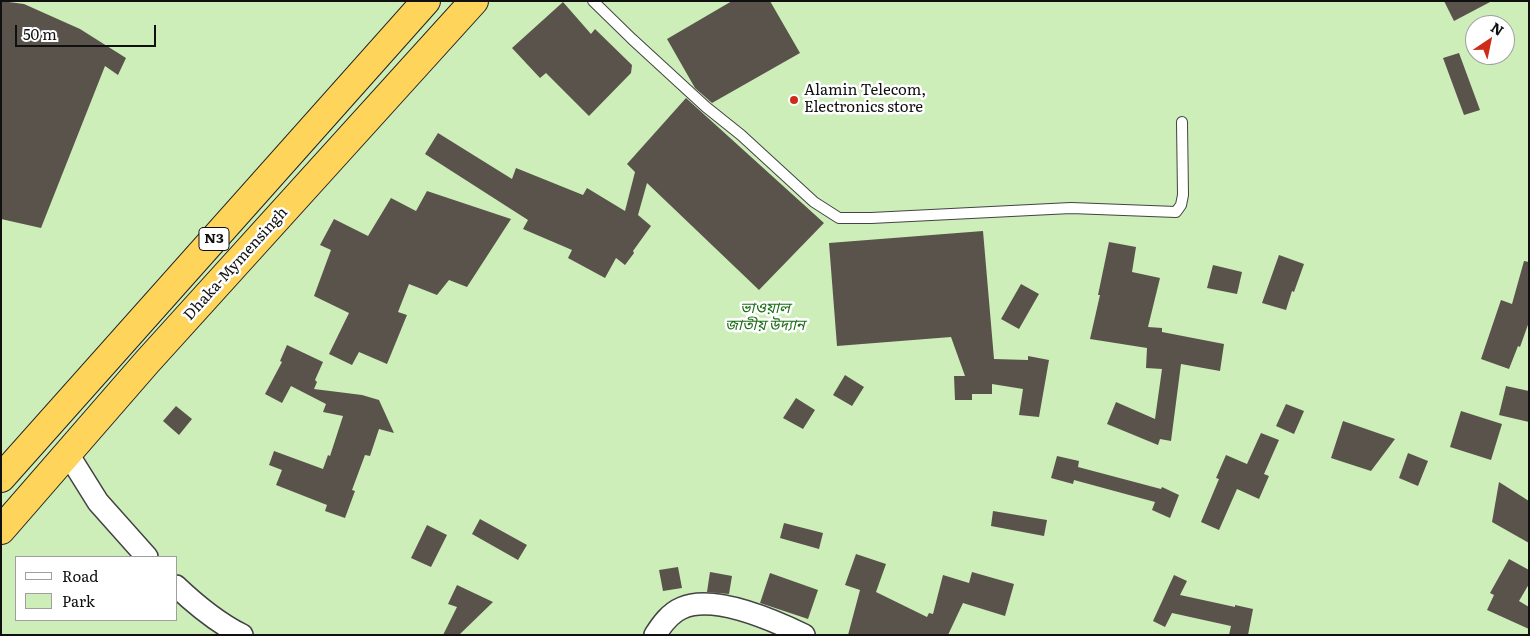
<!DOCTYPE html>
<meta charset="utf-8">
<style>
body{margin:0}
#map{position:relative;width:1530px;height:636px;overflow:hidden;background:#fffef4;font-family:Literata,serif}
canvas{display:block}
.frame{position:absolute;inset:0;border:2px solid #101010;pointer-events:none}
.legend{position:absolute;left:15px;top:556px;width:162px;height:65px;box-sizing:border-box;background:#fff;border:1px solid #9f9f9f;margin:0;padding:6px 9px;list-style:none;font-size:15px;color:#101010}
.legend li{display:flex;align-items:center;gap:10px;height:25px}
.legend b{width:25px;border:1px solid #9f9f9f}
.north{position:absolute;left:1465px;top:15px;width:50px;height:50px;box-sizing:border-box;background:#fff;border:1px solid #9f9f9f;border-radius:50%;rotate:34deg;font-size:14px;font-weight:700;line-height:20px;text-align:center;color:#101010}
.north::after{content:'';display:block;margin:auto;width:18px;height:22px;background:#cd2c1b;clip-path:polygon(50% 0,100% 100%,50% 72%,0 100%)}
.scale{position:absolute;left:15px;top:25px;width:141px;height:22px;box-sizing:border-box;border:2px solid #101010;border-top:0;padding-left:6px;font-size:15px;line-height:18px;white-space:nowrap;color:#101010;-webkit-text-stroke:4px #fff;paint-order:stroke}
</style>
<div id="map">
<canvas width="1530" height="636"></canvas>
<div class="frame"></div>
<ul class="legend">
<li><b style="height:6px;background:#fff"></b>Road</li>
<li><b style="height:14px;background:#cdeeb9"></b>Park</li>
</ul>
<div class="north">N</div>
<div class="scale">50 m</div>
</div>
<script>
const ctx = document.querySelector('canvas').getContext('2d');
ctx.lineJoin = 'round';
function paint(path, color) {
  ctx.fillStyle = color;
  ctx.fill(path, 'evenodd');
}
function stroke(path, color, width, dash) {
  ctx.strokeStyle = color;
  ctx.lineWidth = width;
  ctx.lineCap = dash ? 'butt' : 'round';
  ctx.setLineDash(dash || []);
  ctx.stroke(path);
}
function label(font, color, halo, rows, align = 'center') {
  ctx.font = font + ' Literata,"Noto Sans Bengali",serif';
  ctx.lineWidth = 5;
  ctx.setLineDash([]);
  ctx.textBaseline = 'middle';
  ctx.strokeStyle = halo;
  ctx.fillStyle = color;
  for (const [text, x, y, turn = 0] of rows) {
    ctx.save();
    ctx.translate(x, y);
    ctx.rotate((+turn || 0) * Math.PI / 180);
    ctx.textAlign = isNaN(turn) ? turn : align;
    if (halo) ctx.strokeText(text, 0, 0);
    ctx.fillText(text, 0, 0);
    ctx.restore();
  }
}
const green = new Path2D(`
 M1,1H1529V635H1ZM1475,25H1505V55H1475ZM16,557H176V620H16Z`);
const building = new Path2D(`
 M1,1L24,4L80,29L126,58L118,75L105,66L41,228L1,219Z
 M732,1H770L800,53L712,103L695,88L667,39Z
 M1444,1H1492L1454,21Z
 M563,2L591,34L595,29L632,65L631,73L589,116L546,73L540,78L512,48Z
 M1459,53L1480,110L1464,115L1443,58Z
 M686,98L824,223L759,290L647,183L638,215L651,226L633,251L634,253L625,265L616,258L605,278L568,258L572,250L523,229L528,220L425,154L438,133L512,179L516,168L583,195L587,188L625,211L635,172L627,164Z
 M427,191L511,219L467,287L449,280L437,295L409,284L398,312L407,315L387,364L359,352L352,365L329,354L349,313L314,296L331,250L320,245L334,219L368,236L391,198L416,211Z
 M983,231L994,359L1028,360V356L1049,360L1039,417L1019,415L1023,389L992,384V394H972V400H955L954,376H965L951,337L837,346L829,243Z
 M1109,242L1136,247L1132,272L1160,278L1148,327L1162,328V332L1224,344L1220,371L1181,364L1171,441L1160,439L1158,445L1107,424L1116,402L1155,419L1162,369L1146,368L1147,348L1090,339L1100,295H1098Z
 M1279,255L1304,264L1294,292L1292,291L1286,310L1262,303Z
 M1524,261L1529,262V322L1520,347L1518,346L1509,369L1481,359L1501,300L1512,304Z
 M1213,265L1242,272L1237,294L1207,288Z
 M1021,284L1039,294L1019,329L1001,319Z
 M287,345L323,362L315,380L317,382L314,389L362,395L379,400L394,433L379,429L370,456L365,455L352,490L355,491L345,518L325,511L327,505L276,485L282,470L269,465L274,451L323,469L328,455L330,456L343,416L323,412L326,404L291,386L282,403L265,394L282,362L280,361Z
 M845,375L864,387L852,406L833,395Z
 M1506,386L1529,391V422L1499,415Z
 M796,398L815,410L803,429L783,418Z
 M1286,404L1304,411L1294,434L1276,426Z
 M176,406L192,419L179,435L163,421Z
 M1461,411L1502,424L1491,460L1450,447Z
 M1343,421L1395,439L1371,471L1331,458Z
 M1261,433L1279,440L1264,474L1269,476L1259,499L1237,489L1219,530L1201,522L1219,479L1216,478L1226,455L1247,464Z
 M1408,453L1428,461L1418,486L1399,478Z
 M1057,456L1079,461L1078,467L1161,489L1162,487L1179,495L1170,518L1152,510L1155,502L1074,480L1073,484L1051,478Z
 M1499,482L1529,501V543L1492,522Z
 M993,511L1047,520L1044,536L991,526Z
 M480,519L527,545L518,560L472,534Z
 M784,523L823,533L819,549L780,538Z
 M427,525L447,535L431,567L411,558Z
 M856,554L886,564L876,592L927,617L929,613L933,614L943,575L969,583L972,572L1014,584L1005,616L963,603L948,635H848L860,590L845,585Z
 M1509,559L1529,570V584L1519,601L1529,607V629L1487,610L1494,595L1490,593Z
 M678,567L682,588L663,591L659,570Z
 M710,572L732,576L729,594L707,592Z
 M770,573L818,590L808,619L760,603Z
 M1174,575L1187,581L1180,595L1235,607V605L1253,609L1248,635H1229L1231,626L1172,613L1165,627L1153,621Z
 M457,585L493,602L459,635H443L457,607L448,604Z`);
const service = new Path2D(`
 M593,1L632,39L706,107L741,135L814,202L839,218H871L1071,208L1176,212L1181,205L1183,195L1182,122`);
const minor = new Path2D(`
 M68,454L98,502L147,557
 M176,586C196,605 218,623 242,635
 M655,635C662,624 670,613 682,608C714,594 773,620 804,635`);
const trunk = new Path2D(`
 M1,478L426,1
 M1,530L147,362L474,1`);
const markers = [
 [794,100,5,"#cd2c1b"]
];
const shields = [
 [214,239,30]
];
const shieldNames = [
 ["N3",214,239]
];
const poiNames = [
 ["Alamin Telecom,",804,91],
 ["Electronics store",804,108]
];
const streetNames = [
 ["Dhaka-Mymensingh",236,264,-48]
];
const parkNames = [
 ["ভাওয়াল",765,309],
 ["জাতীয় উদ্যান",765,326]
];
paint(green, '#cdeeb9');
paint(building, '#5a534c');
stroke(service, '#434343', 12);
stroke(minor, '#434343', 24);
stroke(trunk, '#212121', 30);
stroke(service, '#fff', 10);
stroke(minor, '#fff', 21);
stroke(trunk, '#ffd45b', 28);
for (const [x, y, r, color] of markers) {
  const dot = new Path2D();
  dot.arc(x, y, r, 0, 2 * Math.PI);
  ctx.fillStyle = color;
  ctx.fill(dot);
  stroke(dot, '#fff', 2);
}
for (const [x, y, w] of shields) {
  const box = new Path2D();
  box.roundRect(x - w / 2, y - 11.5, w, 23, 4);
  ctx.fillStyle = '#fff';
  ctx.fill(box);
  stroke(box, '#101010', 1);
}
label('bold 14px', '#101010', null, shieldNames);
label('15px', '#101010', '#fff', poiNames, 'left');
label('15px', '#101010', '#fff', streetNames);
label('italic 15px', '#1f6f1a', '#fff', parkNames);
</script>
